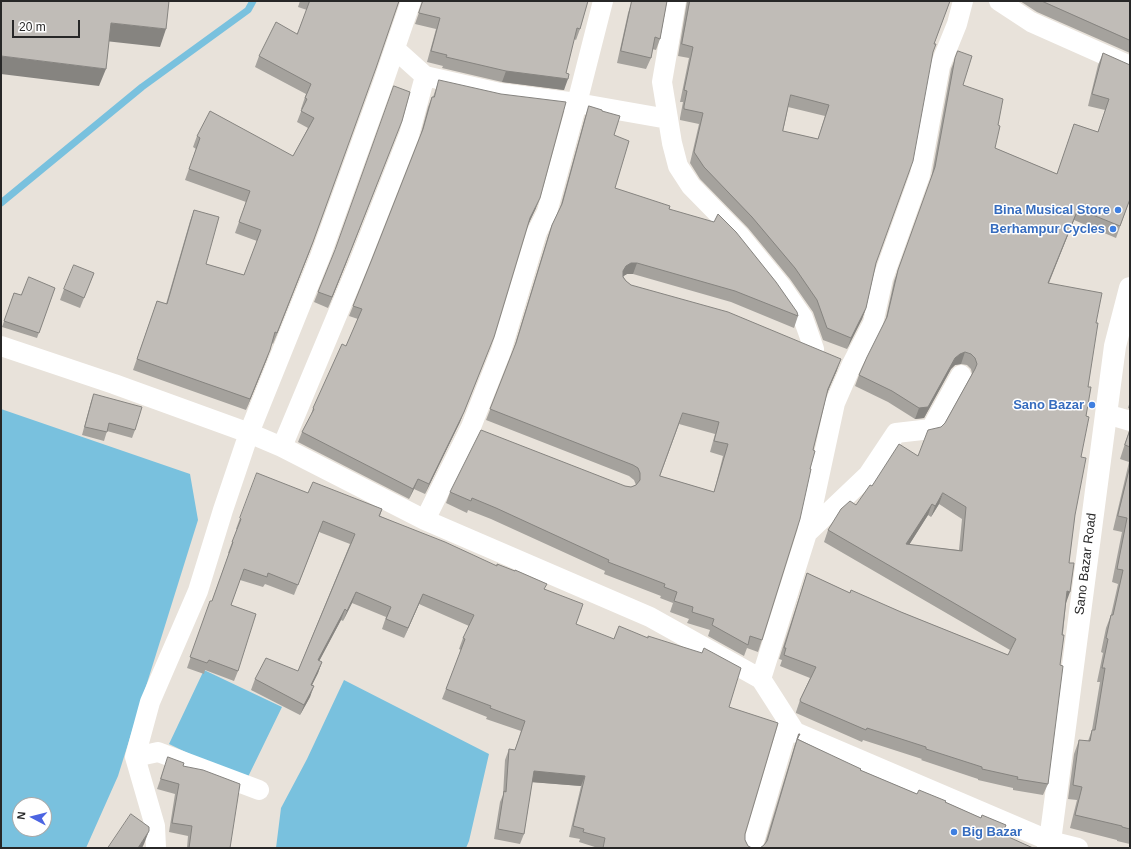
<!DOCTYPE html>
<style>
body{margin:0}
#map{position:relative;width:1131px;height:849px;overflow:hidden;background:#e8e2da;font-family:Arial,sans-serif}
canvas{display:block}
.frame{position:absolute;inset:0;border:2px solid #272727;pointer-events:none}
.north{position:absolute;left:12px;top:797px;width:40px;height:40px;box-sizing:border-box;background:#fff;border:1px solid #a9a9a9;border-radius:50%;rotate:277deg;font-size:11px;font-weight:700;line-height:16px;text-align:center;color:#272727}
.north::after{content:'';display:block;margin:auto;width:14px;height:18px;background:#4c65e2;clip-path:polygon(50% 0,100% 100%,50% 72%,0 100%)}
.scale{position:absolute;left:12px;top:20px;width:68px;height:18px;box-sizing:border-box;border:2px solid #272727;border-top:0;padding-left:5px;font-size:12px;line-height:14px;white-space:nowrap;color:#272727;-webkit-text-stroke:3px #fff;paint-order:stroke}
</style>
<div id="map">
<canvas width="1131" height="849"></canvas>
<div class="frame"></div>
<div class="north">N</div>
<div class="scale">20 m</div>
</div>
<script>
const ctx = document.querySelector('canvas').getContext('2d');
ctx.lineJoin = 'round';
function paint(path, color) {
  ctx.fillStyle = color;
  ctx.fill(path, 'evenodd');
}
function stroke(path, color, width, dash) {
  ctx.strokeStyle = color;
  ctx.lineWidth = width;
  ctx.lineCap = dash ? 'butt' : 'round';
  ctx.setLineDash(dash || []);
  ctx.stroke(path);
}
function label(font, color, halo, rows, align = 'center') {
  ctx.font = font + ' Arial,sans-serif';
  ctx.lineWidth = 3;
  ctx.setLineDash([]);
  ctx.textBaseline = 'middle';
  ctx.strokeStyle = halo;
  ctx.fillStyle = color;
  for (const [text, x, y, turn = 0] of rows) {
    ctx.save();
    ctx.translate(x, y);
    ctx.rotate((+turn || 0) * Math.PI / 180);
    ctx.textAlign = isNaN(turn) ? turn : align;
    if (halo) ctx.strokeText(text, 0, 0);
    ctx.fillText(text, 0, 0);
    ctx.restore();
  }
}
const water = new Path2D(`
 M1,409L190,474L198,520L118,776L86,848H1ZM20,805H44V829H20Z
 M204,670L282,707L246,781L169,744Z
 M344,680L489,754L469,841L466,848H276L281,808L307,759Z`);
const stream = new Path2D(`
 M1,203L142,87L248,10L253,1`);
const minor = new Path2D(`
 M676,1L662,82L672,143L678,166L691,186L740,236L781,286L803,318L814,349
 M999,1L1031,22L1130,66
 M425,76L500,93L577,103L668,119
 M1,346L114,384L249,433L282,447L425,520L650,617L761,679L795,732L1050,841L1078,848
 M1106,414L1130,421
 M282,447L358,265L409,135L425,76L395,49
 M425,520L471,427L501,351L537,232L547,212L577,103L603,1
 M807,533L868,475L896,433L931,429L961,375
 M761,679L807,533L835,403L852,364L873,323L883,278L920,175L940,66L957,24L963,1
 M135,757L158,752L259,790
 M156,848L155,826L135,757L150,702L198,591L223,510L249,433L320,257L383,83L411,1
 M752,848L789,723`);
const tertiary = new Path2D(`
 M1048,848L1050,841L1115,346L1130,288`);
const wall = new Path2D(`
 M300,1H399L309,253L273,344L272,343L266,361L246,410L133,370L157,301L166,304L190,221L194,210L206,264L244,275L257,241L235,233L246,202L185,180L196,149L193,147L197,136L293,156L308,128L297,122L302,109H301L306,94L255,67L259,56L297,34L307,10L298,7Z
 M422,1H588L580,29L576,40L574,39L566,73L564,90L502,82L442,68L443,66L427,62L436,29L415,24L422,4Z
 M632,1H667L660,39L656,50L652,49L651,58L646,69L617,63L628,13Z
 M687,1H950L934,44L933,52L876,263L866,308L862,319L847,349L823,340L813,312L790,279L748,228L700,179L690,163L699,124L680,120V118L683,102H680L689,58L678,56ZM788,107L825,116L818,139L783,131Z
 M1020,1H1130V53L1037,12Z
 M958,51L963,85L998,125L995,148L1057,174L1074,124L1098,132L1105,110L1088,106L1098,65L1103,53L1130,199L1116,238L1074,220L1049,283L1096,323L1088,387L1086,416L1081,457L1069,563L1066,603L1048,784L1043,795L1013,790V788L978,780V779L921,760L922,759L863,740L862,742L796,713V712L800,700L810,678L780,666L782,660L779,659L807,573L850,593L901,612L1008,655L1010,650L824,542L828,530L856,505L872,486L918,456L945,423L972,374L971,369L967,365L961,364L955,365L951,369L924,418L915,419L888,402L855,386L859,375L885,322L894,281L931,179L951,69ZM939,504L962,519L959,550L909,545L928,515L931,517Z
 M439,80L536,208L528,225L460,422L425,494L414,489L409,499L298,442L302,432L311,415L313,408L346,346L358,319L349,316L372,259L420,137L428,107L432,97H433Z
 M589,106L602,111L614,135L615,188L669,209L798,316L794,328L731,302L633,274H627L623,276L626,281L631,285L837,370L827,393L813,450L810,469L762,640L758,652L747,648L744,656L708,636L710,630L687,623L689,619L670,612L673,603L660,598L661,596L604,574L605,571L491,519L468,510L467,513L446,503L450,492L625,486L631,487L636,485L634,480L629,476L486,420L513,351L548,236L552,225L560,208L585,117ZM679,424L715,434L710,452L723,456L714,492L660,476Z
 M347,261L328,308L314,302L318,292Z
 M94,273L80,308L60,300L64,289Z
 M55,288L37,338L2,327L14,293L21,295Z
 M94,394L135,430L132,438L107,431L104,441L82,435L91,402Z
 M1130,401V409L1128,408Z
 M1130,428V844L1117,841V840L1070,828L1077,800L1068,799L1074,754L1079,740L1088,741L1092,730L1100,682H1097L1103,653L1101,652L1106,628L1111,615L1118,584L1112,582L1122,532L1113,530L1129,462L1120,459Z
 M308,493L382,509L380,516L545,589L576,625L729,707L745,834V840L748,846L752,848H598L579,842L580,839L569,837L581,786L532,782L524,834L520,844L494,839L500,802L503,795L505,760L509,749L515,750L521,731L486,719L487,717L442,699L461,650L459,649L463,638L469,626L419,604L404,638L382,629L386,617L352,603L343,621L341,620L319,661L322,662L318,673L312,685L310,697L300,715L251,690L255,679L298,671L350,544L319,532L294,595L265,584L263,587L240,580L231,605L238,671L234,681L205,670L204,674L187,668L210,601H212L229,553H228L237,529H236L240,518Z
 M799,734H800L798,739L860,770L917,794L945,802L981,818L1006,825L1002,834L764,845L765,843L795,744Z
 M168,757L183,766L230,848H187L188,836L169,832L175,794L157,789Z`);
const shadedWall = new Path2D(`
 M111,23L166,29L160,47L105,41Z
 M1,56L106,69L99,86L1,74Z
 M506,71L568,79L564,90L502,82Z
 M398,131L347,261L328,308L332,297Z
 M540,198L536,208L526,229L530,218Z
 M1078,209L1074,220L1044,294L1048,283Z
 M313,242L309,253L273,344L277,333Z
 M631,263H637L633,274H627L622,277L623,271L626,266Z
 M866,308L862,319L847,349L851,338Z
 M490,347L460,422L425,494L429,484Z
 M270,350L266,361L246,410L250,399Z
 M965,352L961,364L955,365L951,369L924,418L915,419L919,408L955,358L960,354Z
 M841,359L837,370L824,400L828,389Z
 M418,479L414,489L409,499L413,489Z
 M943,493L939,504L931,517L935,506Z
 M932,504L928,515L902,556L906,544Z
 M1067,591L1070,592L1066,603H1063Z
 M356,592L352,603L343,621L347,611Z
 M423,594L419,604L404,638L408,628Z
 M345,609L341,620L314,671L318,660Z
 M322,662L318,673L307,695L311,685Z
 M314,686L310,697L300,715L304,705Z
 M534,771L585,776L581,786L530,782Z
 M149,831L144,844L142,848H138Z`);
const building = new Path2D(`
 M1,1H169L166,29L111,23L106,69L1,56Z
 M310,1H399L376,68L313,242L277,333L275,332L270,350L250,399L137,359L157,301L167,304L194,210L219,217L206,264L244,275L261,230L239,222L250,191L189,169L200,138L197,136L210,111L293,156L314,118L301,111L307,99L305,98L311,84L259,56L276,22L297,34Z
 M423,1H588L580,29L577,28L566,73L569,74L568,79L506,71L446,57L447,55L431,51L440,18L419,13Z
 M632,1H667L660,39L655,37L651,58L621,51Z
 M690,1H950L934,44H936L933,52L913,161L876,263L866,308L851,338L827,328L817,300L795,268L752,217L704,167L694,152L703,113L684,109V106L687,91L684,90L693,47L682,44ZM791,95L829,105L818,139L783,131Z
 M1042,1H1130V40Z
 M958,51L972,56L963,85L1003,99L998,125L1000,126L995,148L1057,174L1074,124L1098,132L1109,99L1092,94L1103,53L1130,65V199L1120,226L1078,209L1048,283L1102,293L1096,323H1098L1088,387H1091L1086,416L1089,417L1081,457L1086,458L1075,515L1069,563H1074L1070,592L1067,591L1062,635H1064L1060,665L1063,666L1048,784L1017,779L1018,777L982,769V767L926,749V747L867,728L866,730L801,702L800,700L816,667L784,655L786,648H784L807,573L850,593L851,590L901,612L1008,655L1016,639L828,530L841,509L850,501L856,505L870,485L872,486L899,444L918,456L928,430L941,427L945,423L975,369L977,364L975,358L971,354L965,352L960,354L955,358L928,407L919,408L892,391L859,375L867,357L887,317L898,270L935,167L955,58ZM943,493L966,507L962,551L906,544L932,504L935,506Z
 M439,80L501,94L566,102L540,198L530,218L494,337L464,412L429,484L418,479L413,489L302,432L314,409L313,408L342,344L346,346L362,309L353,306L372,259L423,129L432,97H434Z
 M394,86L410,92L402,121L351,250L332,297L318,292L335,250Z
 M589,106L602,110V111L620,116L614,135L629,141L615,188L670,206L669,209L714,222L718,214L736,232L776,282L797,312L798,316L735,291L637,263H631L626,266L623,271V277L626,281L631,285L728,312L841,359L828,389L813,450L815,451L810,469H811L800,519L762,640L750,636L748,645L712,625L714,619L692,612L693,607L674,601L677,592L664,587L665,584L608,562L609,560L496,508L472,498L471,501L450,492L481,430L625,486L631,487L636,485L640,480V473L638,468L633,465L490,409L516,343L552,225L562,204ZM683,413L719,422L714,441L728,444L714,492L660,476Z
 M74,265L94,273L84,298L64,289Z
 M29,277L55,288L39,333L4,321L14,293L21,295Z
 M94,394L142,407L135,430L109,423L107,432L85,427Z
 M1130,430V447L1125,445Z
 M1130,466V829L1122,827V826L1075,815L1082,787L1073,785L1079,740L1090,741L1092,730H1095L1105,668H1102L1108,639L1106,638L1111,615H1113L1123,570L1117,569L1127,518L1118,516Z
 M257,473L308,493L313,482L382,509L379,516L445,542L497,566V564L515,571V570L547,584L544,589L583,604L576,624L614,639L619,626L648,638V636L702,653L704,648L741,668L729,707L778,723L745,834V840L748,846L752,848H603L605,838L583,832L584,829L573,826L585,776L534,771L524,834L498,829L504,791L506,792L509,749L515,750L525,721L490,708L491,706L446,689L465,639L463,638L474,615L423,594L408,628L386,619L391,607L356,592L347,611L345,609L318,660L322,662L311,685L314,686L304,705L255,679L266,658L298,671L355,534L323,521L298,585L268,573L267,577L244,569L231,605L256,614L238,671L209,660L207,663L190,657L210,601H212L233,542H232L241,519L240,518Z
 M799,734H800L797,739L846,762L861,769L860,770L917,794L919,790L946,801L945,802L981,818L982,815L1006,825L1002,834L1033,848H760L764,845L767,841Z
 M168,757L184,763L183,766L203,770L240,784L230,848H189L192,826L172,823L179,784L161,779Z
 M131,814L149,827V831L138,848H108Z`);
const markers = [
 [1118,210,4,"#3f7fe0"],
 [1113,229,4,"#3f7fe0"],
 [1092,405,4,"#3f7fe0"],
 [954,832,4,"#3f7fe0"]
];
const shopNames = [
 ["Bina Musical Store",1110,210],
 ["Berhampur Cycles",1105,229],
 ["Sano Bazar",1084,405],
 ["Big Bazar",962,832,"left"]
];
const streetNames = [
 ["Sano Bazar Road",1086,564,-83]
];
paint(water, '#79c1de');
stroke(stream, '#79c1de', 7);
stroke(minor, '#fff', 20);
stroke(tertiary, '#fff', 22);
paint(wall, '#a5a29d');
paint(shadedWall, '#868480');
paint(building, '#c0bcb7');
stroke(building, '#868480', 1);
for (const [x, y, r, color] of markers) {
  const dot = new Path2D();
  dot.arc(x, y, r, 0, 2 * Math.PI);
  ctx.fillStyle = color;
  ctx.fill(dot);
  stroke(dot, '#fff', 1.5);
}
label('bold 13px', '#366cbe', '#fff', shopNames, 'right');
label('13px', '#272727', '#fff', streetNames);
</script>
